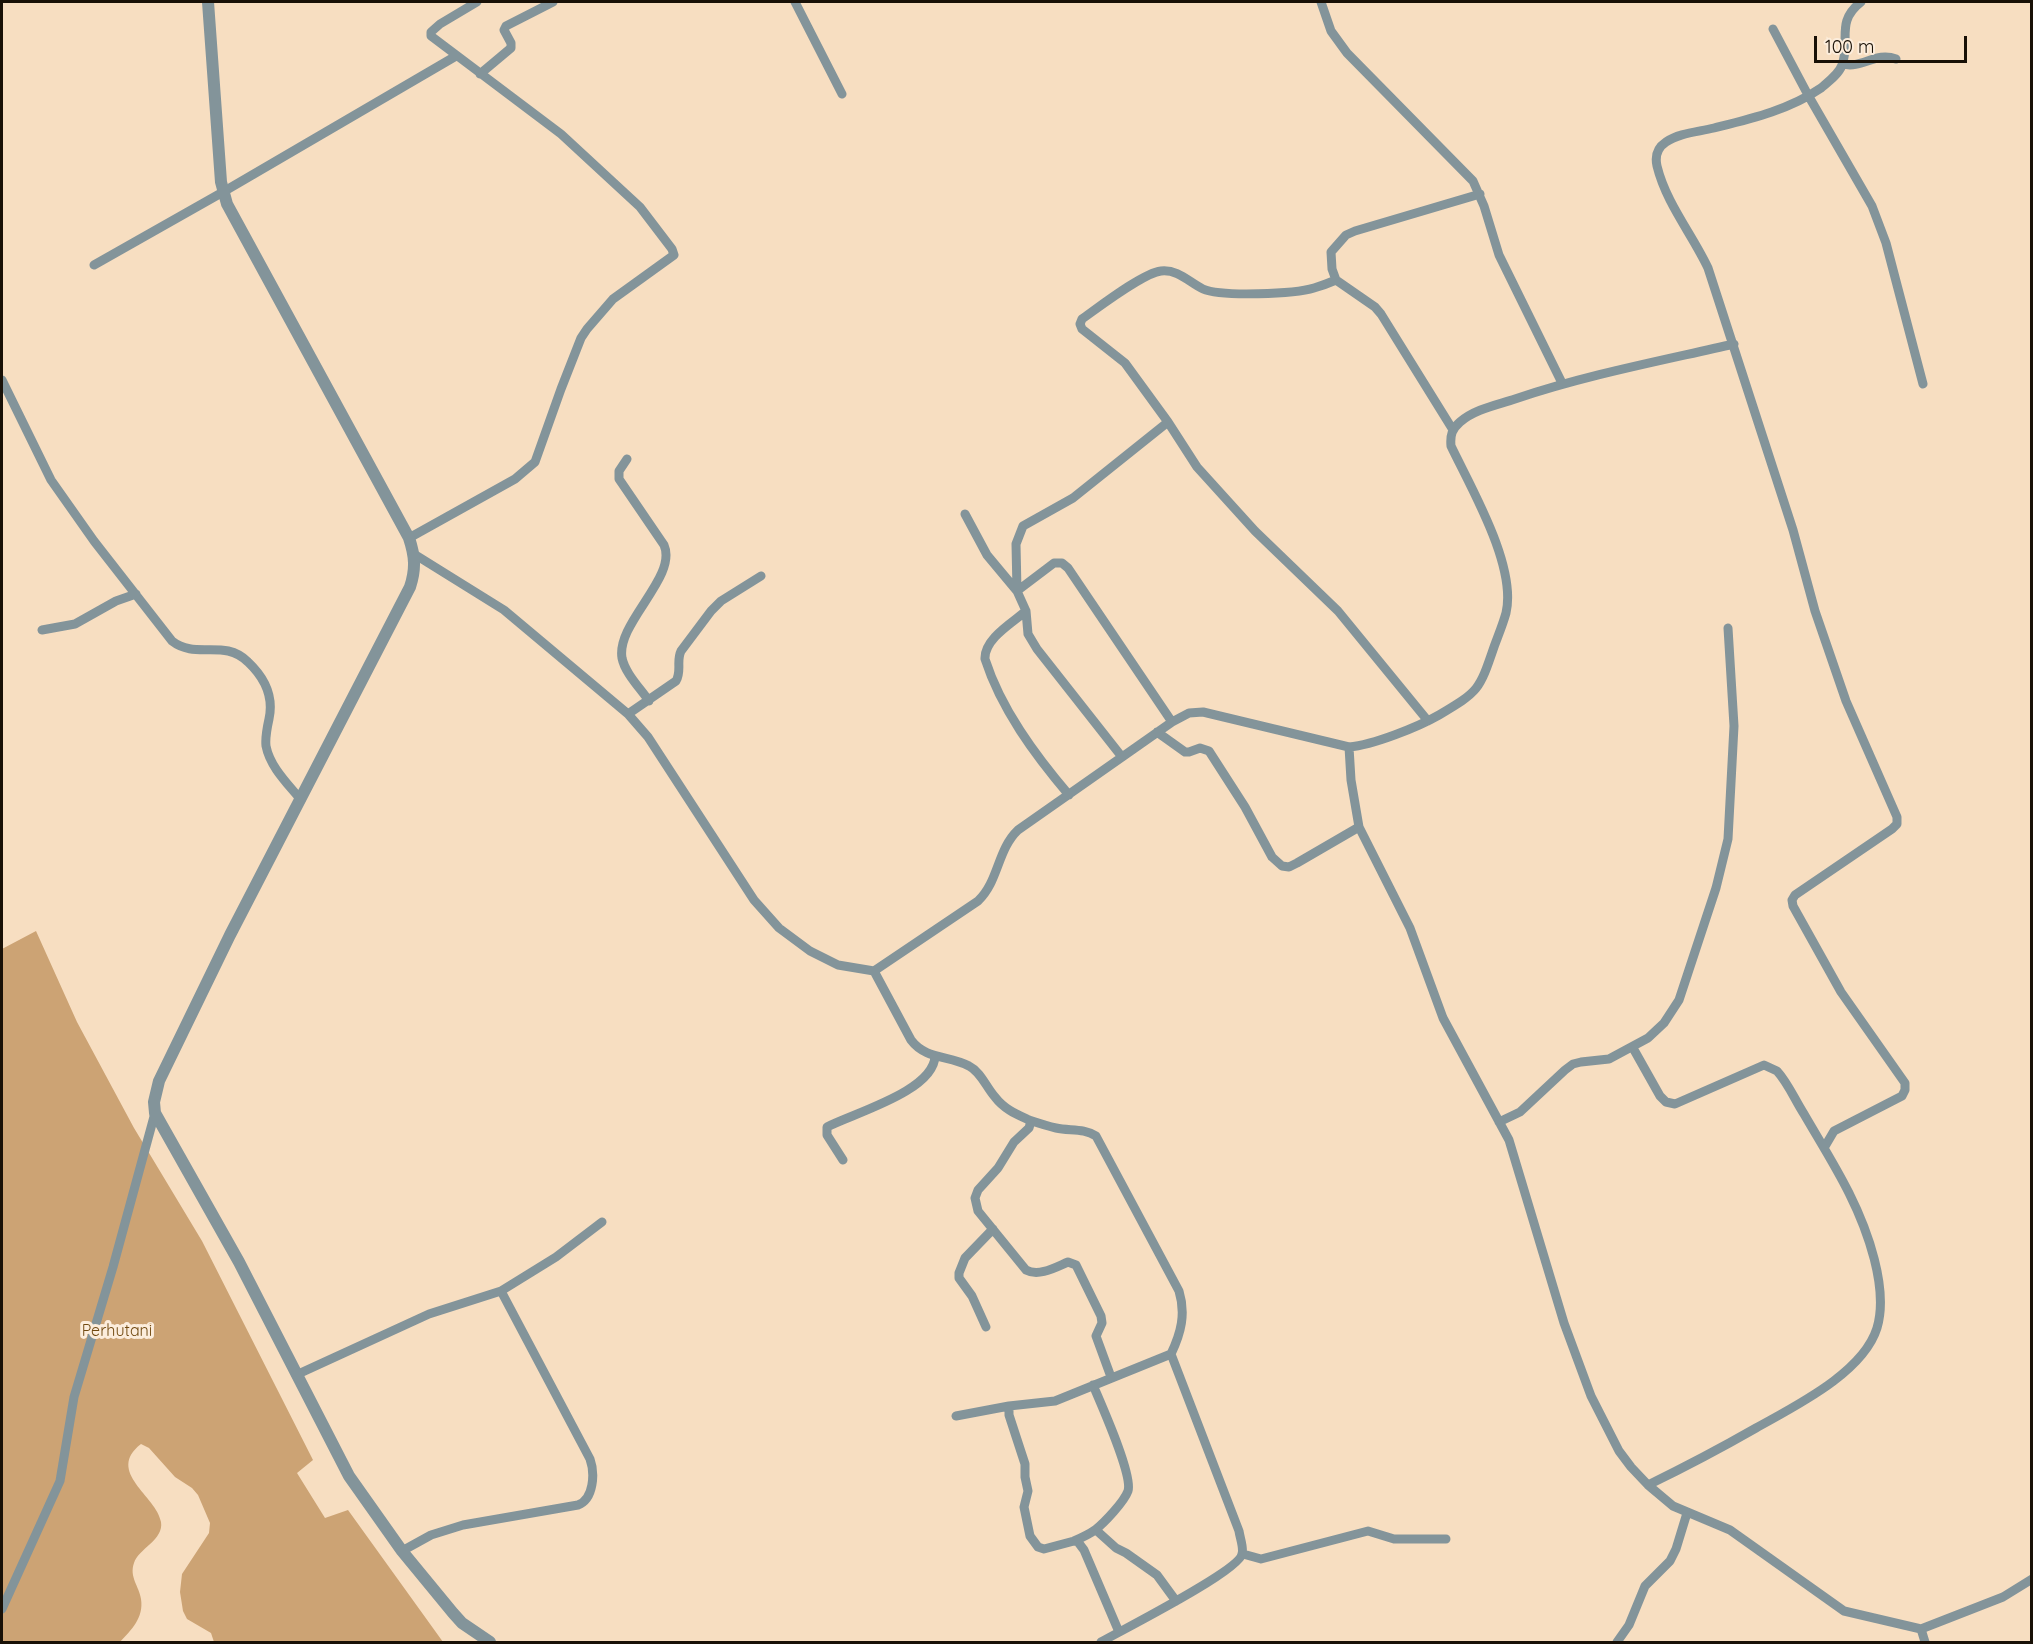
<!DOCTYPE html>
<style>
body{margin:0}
#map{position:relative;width:2033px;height:1644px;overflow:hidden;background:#f7dec1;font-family:Quicksand,sans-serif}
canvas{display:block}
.frame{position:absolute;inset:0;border:3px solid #181006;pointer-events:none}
.scale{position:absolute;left:1814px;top:36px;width:153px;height:27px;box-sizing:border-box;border:3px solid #181006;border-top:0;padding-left:8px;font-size:18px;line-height:21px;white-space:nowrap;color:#181006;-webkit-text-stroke:4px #fceddc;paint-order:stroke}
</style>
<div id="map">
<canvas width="2033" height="1644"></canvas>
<div class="frame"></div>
<div class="scale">100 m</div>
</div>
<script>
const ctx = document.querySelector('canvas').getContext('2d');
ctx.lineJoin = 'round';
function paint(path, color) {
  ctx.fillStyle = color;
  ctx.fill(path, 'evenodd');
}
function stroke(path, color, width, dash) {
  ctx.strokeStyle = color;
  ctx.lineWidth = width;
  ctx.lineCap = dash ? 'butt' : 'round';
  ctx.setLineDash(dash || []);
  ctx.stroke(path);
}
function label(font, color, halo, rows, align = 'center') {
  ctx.font = font + ' Quicksand,sans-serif';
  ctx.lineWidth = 6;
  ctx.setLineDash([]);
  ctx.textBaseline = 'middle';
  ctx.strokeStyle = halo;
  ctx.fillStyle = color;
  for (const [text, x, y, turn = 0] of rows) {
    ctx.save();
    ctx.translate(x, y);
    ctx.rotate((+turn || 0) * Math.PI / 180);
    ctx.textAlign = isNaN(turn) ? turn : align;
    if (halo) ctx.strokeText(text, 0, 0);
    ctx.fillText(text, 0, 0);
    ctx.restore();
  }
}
const forest = new Path2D(`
 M36,931L77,1022L134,1128L202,1241L313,1460L297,1473L325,1518L348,1510L443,1642H214L211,1633L187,1619L183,1611L180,1592L182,1574L209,1533L210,1523L198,1495L192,1488L175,1477L149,1448L141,1444C105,1472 157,1496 161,1522C164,1540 138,1549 134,1563C129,1577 139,1586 141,1599C144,1618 131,1630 120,1642H2V949Z`);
const minor = new Path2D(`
 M795,2L842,94
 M1321,2L1331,31L1347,53L1473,181L1484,206L1499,255L1562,383
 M1773,29L1808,95L1872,206L1886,243L1923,384
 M1843,64C1862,69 1876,51 1896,59
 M480,74L511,48V43L504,30L506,26L553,2
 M94,265L223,192L456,56
 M1336,280C1329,283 1321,286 1314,288C1295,294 1221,297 1203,289C1190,283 1178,269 1161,271C1143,273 1099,307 1082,319L1080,324L1082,329L1125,363L1168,422L1197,467L1255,531L1338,611L1428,721
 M2,380L51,480L94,541L172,641C196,660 224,638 248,662C265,678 274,696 269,719C267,728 265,737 266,746C270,767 288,784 301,800
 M1453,430L1381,314L1375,307L1336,280L1332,269L1331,252L1346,235L1355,231L1480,194
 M627,459L619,471V479L664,545C678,577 616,623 622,658C625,673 640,688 649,701
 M965,514L987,555L1017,591L1026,611L1028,634L1037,649L1122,757
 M409,538L515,479L535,462L561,389L581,338L587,329L613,299L674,255L672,249L640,207L561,134L431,36V32L440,24L477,2
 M414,554L504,610L628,714L648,737L754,900L779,928L810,951L838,965L874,971L978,901C999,881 997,850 1018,830L1172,722L1189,713L1203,712L1349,747L1351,780L1359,827L1410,928L1443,1018L1509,1140L1564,1323L1591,1396L1619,1451L1631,1467L1648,1485L1673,1506L1730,1530L1844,1611L1921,1629L1925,1642
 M1017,591L1054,563H1062L1068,568L1172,722
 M1017,591L1016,544L1023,526L1073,498L1168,422
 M1026,611C1012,623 984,639 985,659C1001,709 1035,755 1069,795
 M42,630L75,624L116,601L136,594
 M628,714L676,681C682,671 676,661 681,651L711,611L721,601L761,576
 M1157,732L1185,752H1189L1200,748L1209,751L1245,807L1272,857L1282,866L1289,867L1297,863L1359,827
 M1349,747C1373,745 1418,727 1439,715C1479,691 1479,691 1494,647C1498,636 1503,624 1506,613C1517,566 1471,488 1451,446C1450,435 1452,429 1460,422C1475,409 1497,405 1515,399C1586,375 1660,361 1734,344
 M874,971L911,1040C926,1060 949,1055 969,1066C981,1072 986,1087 995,1097C1004,1109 1016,1114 1029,1120C1038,1123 1047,1126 1056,1128C1070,1131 1084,1128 1096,1136L1179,1291C1186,1314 1181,1333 1171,1354L1239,1531C1240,1538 1244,1548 1242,1554C1239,1571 1122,1630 1101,1642
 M1633,1048L1660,1096L1666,1102L1675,1104L1764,1065L1777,1071C1788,1083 1795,1100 1804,1114C1819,1140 1835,1165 1849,1193C1867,1229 1889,1288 1877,1328C1863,1373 1795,1406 1756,1428C1721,1448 1685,1467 1648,1485
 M1031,1121L1029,1128L1014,1142L998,1168L978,1190L975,1198L978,1211L1026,1270C1039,1277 1056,1267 1068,1262L1076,1265L1101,1316L1102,1323L1096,1336L1111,1377
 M1499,1122L1520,1112L1565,1070L1573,1064L1581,1062L1609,1059L1648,1038L1664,1023L1679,1000L1716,888L1728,839L1734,726L1728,628
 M1824,1148L1834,1131L1902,1096L1905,1090V1083L1841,992L1793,906L1792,900L1795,895L1892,829L1897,824V817L1846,701L1815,611L1793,530L1708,268C1692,234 1666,203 1657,166C1655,157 1657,148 1666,142C1679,133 1698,132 1714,128C1750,119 1789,110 1821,88C1828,82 1839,74 1842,65C1851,41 1835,22 1861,2
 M843,1160L827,1135V1127C854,1113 934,1091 935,1056
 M986,1327L972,1296L959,1278V1273L965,1258L993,1229
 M296,1375L429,1314L501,1291L556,1257L602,1222
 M1009,1406V1415L1025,1464V1477L1028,1491L1024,1507L1030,1536L1038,1547L1044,1549L1074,1541L1078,1542L1084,1550L1119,1632
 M956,1416L1009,1406L1055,1401L1171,1354
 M1096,1530L1116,1548L1126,1553L1157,1575L1176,1601
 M1074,1541C1081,1538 1088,1535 1095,1530C1104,1523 1124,1502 1128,1491C1133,1475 1101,1404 1093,1385
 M402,1551L431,1535L463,1525L578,1505C594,1499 595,1473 590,1459L501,1291
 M1243,1554L1261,1559L1368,1531L1394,1539H1446
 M2,1609L60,1481L74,1397L113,1267L155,1113
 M1921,1629L2003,1597L2032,1579
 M1617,1642L1629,1625L1645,1586L1670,1561L1676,1549L1687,1513`);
const tertiary = new Path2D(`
 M208,2L221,182L227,204L409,538C415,556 416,569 410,587L230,935L159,1081L154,1102L155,1113L239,1262L349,1476L402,1551L453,1613L462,1623L490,1642`);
const parkNames = [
 ["Perhutani",117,1331]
];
paint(forest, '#cca374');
stroke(minor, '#83949a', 9);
stroke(tertiary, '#83949a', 12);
label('16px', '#714910', '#fceddc', parkNames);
</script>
